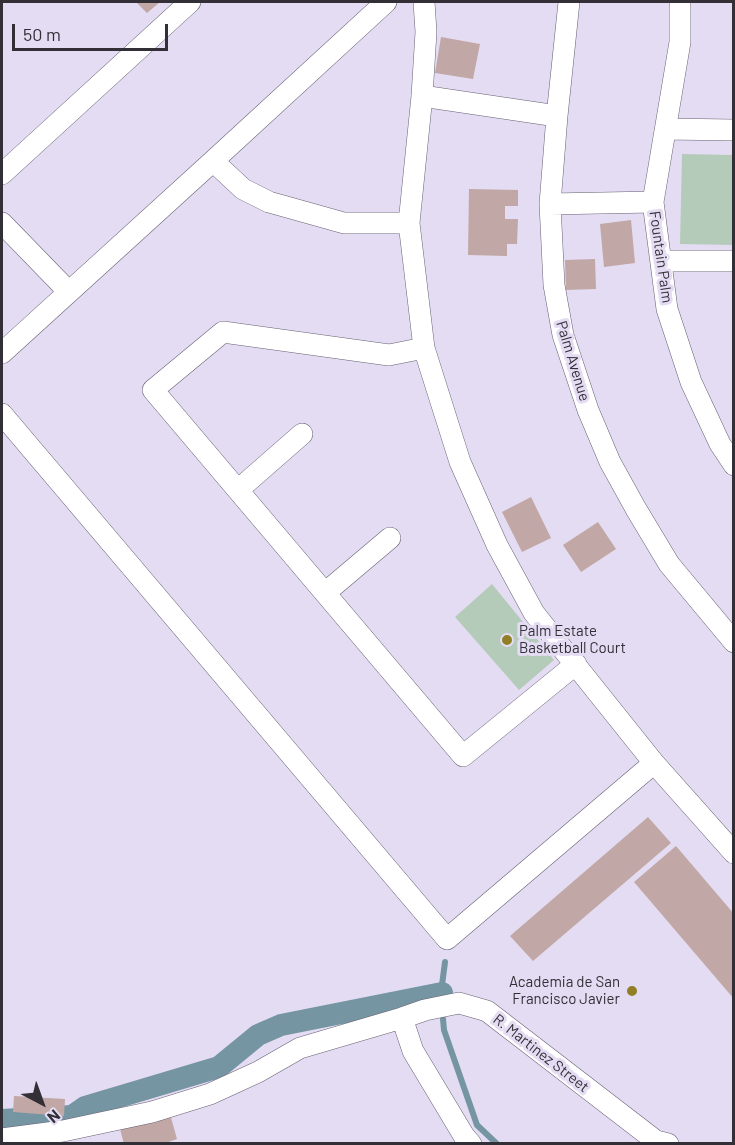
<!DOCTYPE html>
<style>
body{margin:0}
#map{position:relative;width:735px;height:1145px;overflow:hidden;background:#e4dcf2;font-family:Barlow,sans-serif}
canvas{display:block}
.frame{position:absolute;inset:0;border:3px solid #322f37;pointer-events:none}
.north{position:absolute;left:12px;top:1073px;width:60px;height:60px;-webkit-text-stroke:4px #e4dcf2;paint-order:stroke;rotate:139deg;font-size:16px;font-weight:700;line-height:24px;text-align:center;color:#322f37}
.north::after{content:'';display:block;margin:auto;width:21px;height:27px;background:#322f37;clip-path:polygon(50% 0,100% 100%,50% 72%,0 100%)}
.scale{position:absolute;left:12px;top:24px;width:156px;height:27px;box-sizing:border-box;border:3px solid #322f37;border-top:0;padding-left:8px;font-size:18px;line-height:21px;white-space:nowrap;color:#322f37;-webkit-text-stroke:4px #e4dcf2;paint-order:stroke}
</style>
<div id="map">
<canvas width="735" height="1145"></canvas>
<div class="frame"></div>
<div class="north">N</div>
<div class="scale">50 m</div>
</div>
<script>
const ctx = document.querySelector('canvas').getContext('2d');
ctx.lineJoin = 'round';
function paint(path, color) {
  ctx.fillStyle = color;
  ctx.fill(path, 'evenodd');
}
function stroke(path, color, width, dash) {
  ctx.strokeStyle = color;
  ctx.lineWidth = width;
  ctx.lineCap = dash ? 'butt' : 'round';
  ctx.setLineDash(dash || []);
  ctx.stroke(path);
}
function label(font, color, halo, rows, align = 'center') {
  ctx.font = font + ' Barlow,sans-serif';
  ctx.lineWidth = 6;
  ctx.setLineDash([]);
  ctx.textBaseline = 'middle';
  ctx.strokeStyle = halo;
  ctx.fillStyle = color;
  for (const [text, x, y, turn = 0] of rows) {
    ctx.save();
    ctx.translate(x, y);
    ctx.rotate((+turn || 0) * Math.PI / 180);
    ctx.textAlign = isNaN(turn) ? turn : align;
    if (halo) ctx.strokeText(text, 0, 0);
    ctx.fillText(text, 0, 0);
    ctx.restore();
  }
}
const green = new Path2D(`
 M682,154L733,155V245L680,244Z
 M492,584L554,660L519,690L455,617Z`);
const stream = new Path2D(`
 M443,1001L442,985L445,962
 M443,1019L444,1030L477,1125L497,1144`);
const canal = new Path2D(`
 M2,1120L72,1116L85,1107L219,1067L258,1035L281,1025L442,993`);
const building = new Path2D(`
 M136,2H160L147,13Z
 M441,37L480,44L473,79L435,73Z
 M469,189L518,190V206H505V219H518L517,244H507V256L468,255Z
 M631,220L635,263L604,267L600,224Z
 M595,259L596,289L566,290L565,260Z
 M531,497L551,538L522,552L502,512Z
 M598,522L616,549L581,572L563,545Z
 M648,817L671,843L533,961L510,936Z
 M676,846L734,914V999L634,882Z
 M14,1096L65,1099L64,1116L13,1112Z
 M170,1114L177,1139L163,1144H124L120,1129Z`);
const minor = new Path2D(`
 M424,2L426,32L422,96L409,223L424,348L460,462L497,545L534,613L654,763L734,853
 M569,2L557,116L550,204L554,285L563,335L588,410L610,462L636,509L669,564L734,642
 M680,2V42L653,202L667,309L691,382L720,444L734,465
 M422,96L557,116
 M666,129L734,130
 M213,161L243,189L269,202L344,223H409
 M2,174L190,2
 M550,204L653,202
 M2,223L69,292
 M661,261H734
 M424,348L389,355L223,332L153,390L463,756L576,664
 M2,353L213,161L386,2
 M2,414L447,939L654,763
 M238,490L302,434
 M325,593L390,538
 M402,1018L425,1010L459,1003L487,1011L656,1141L668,1144
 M2,1139L63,1131L152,1112L210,1094L258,1072L300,1048L402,1018L413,1051L464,1136L471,1144`);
const markers = [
 [507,640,6,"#917f26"],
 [632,991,6,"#917f26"]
];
const streetNames = [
 ["Fountain Palm",661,257,82],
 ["Palm Avenue",573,361,73],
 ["R. Martinez Street",541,1053,38]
];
const poiNames = [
 ["Palm Estate",519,631],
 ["Basketball Court",519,648],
 ["Academia de San",620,982,"right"],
 ["Francisco Javier",620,999,"right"]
];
paint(green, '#b5cbb9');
stroke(stream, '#7595a3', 6);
stroke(canal, '#7595a3', 22);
paint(building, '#c1a7a5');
stroke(minor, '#676073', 22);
stroke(minor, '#fff', 21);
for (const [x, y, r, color] of markers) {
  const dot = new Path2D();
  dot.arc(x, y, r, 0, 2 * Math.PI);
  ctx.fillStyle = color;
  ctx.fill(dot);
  stroke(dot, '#e4dcf2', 2);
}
label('15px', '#322f37', '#e4dcf2', streetNames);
label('15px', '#322f37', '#e4dcf2', poiNames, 'left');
</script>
